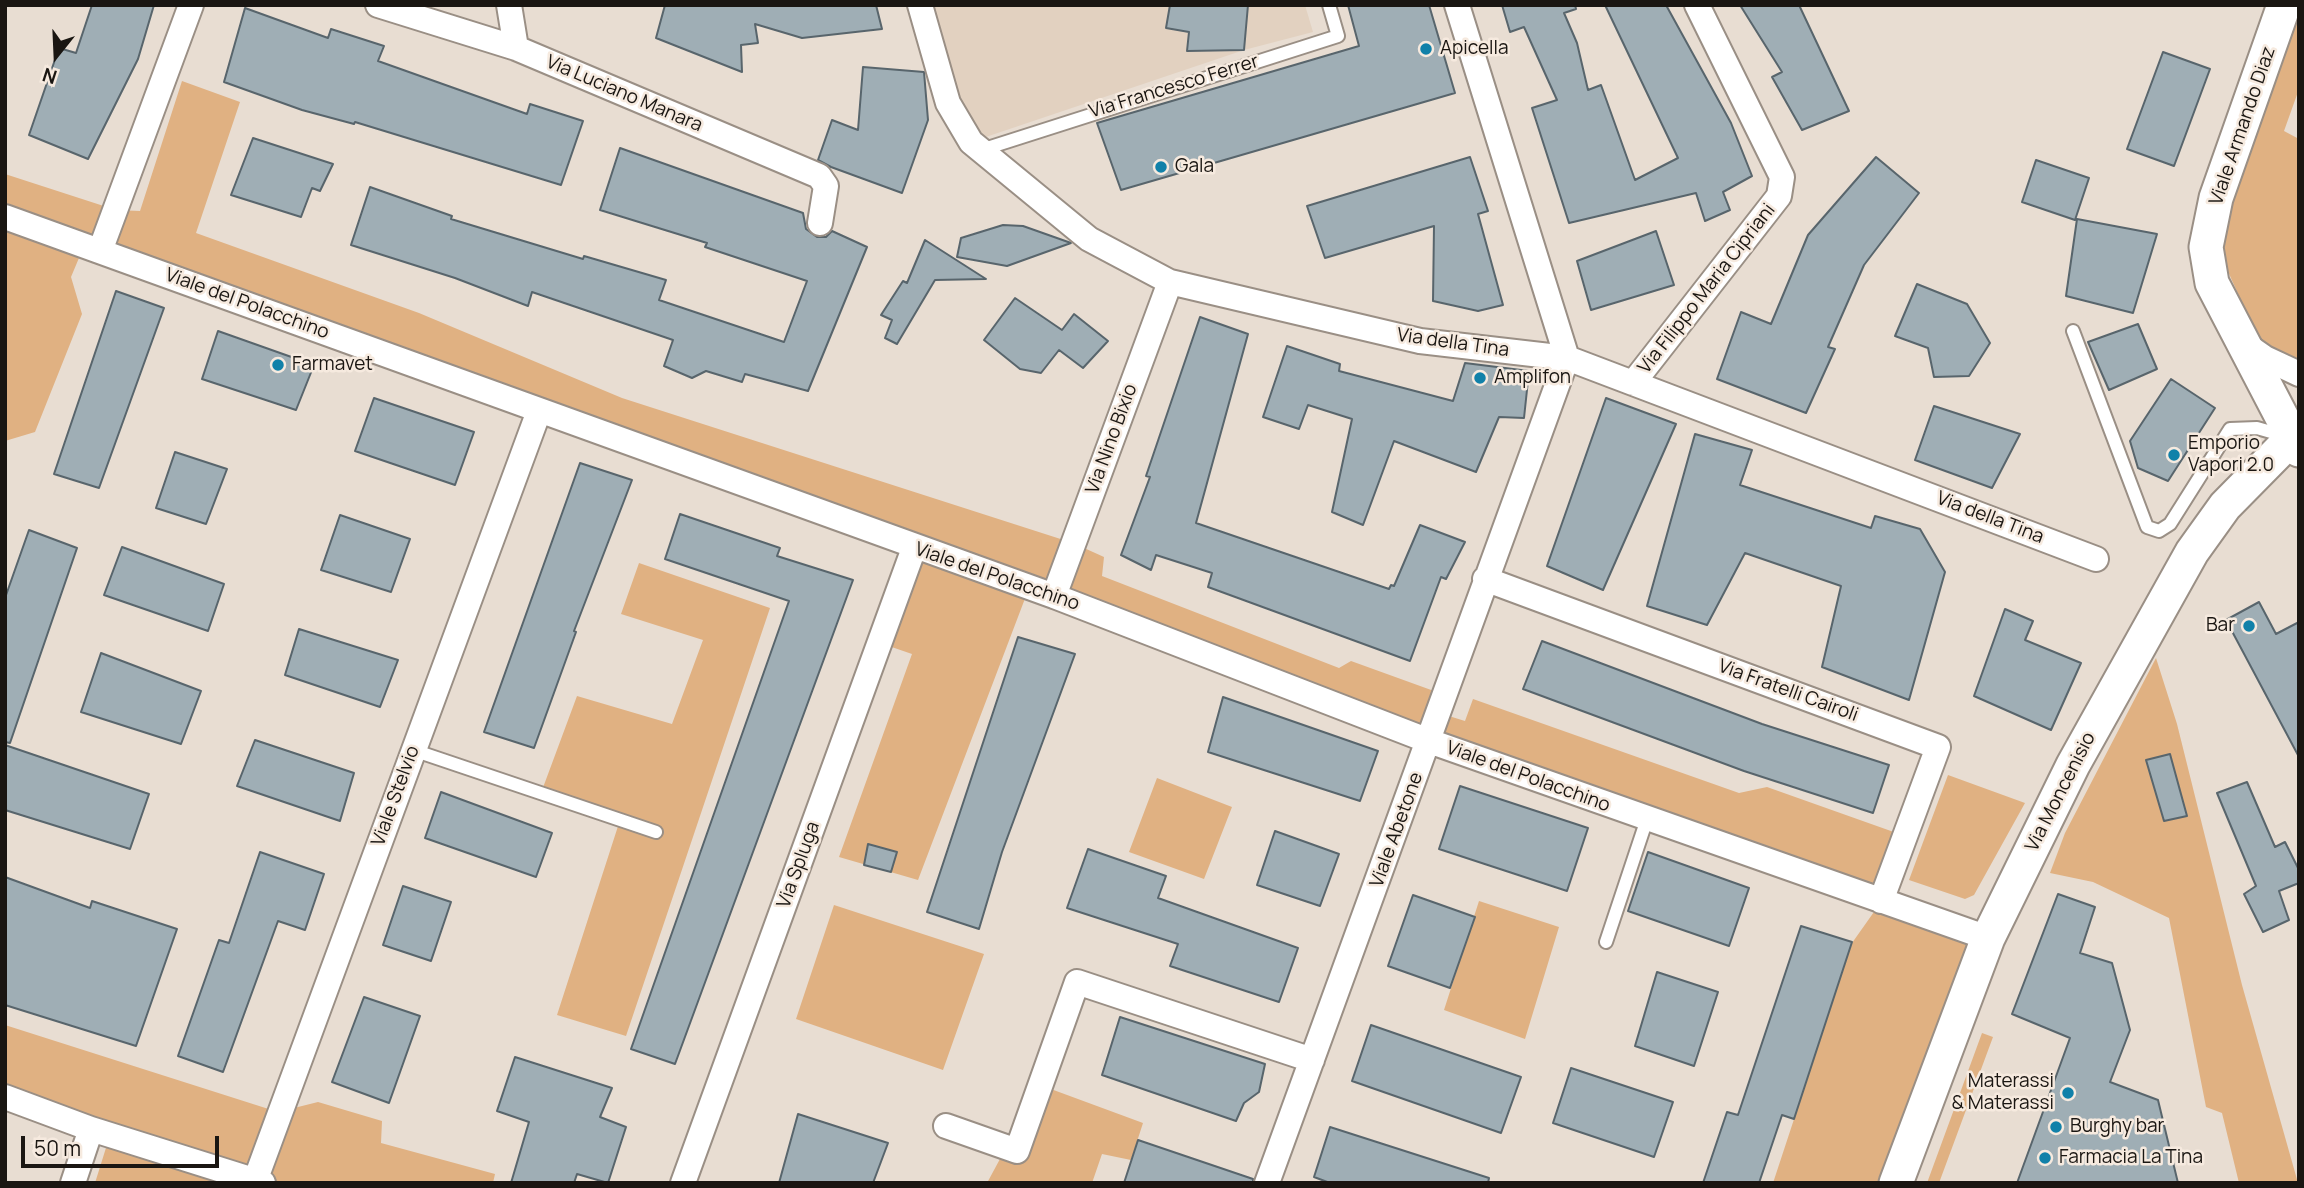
<!DOCTYPE html>
<style>
body{margin:0}
#map{position:relative;width:2304px;height:1188px;overflow:hidden;background:#e8ddd2;font-family:Manrope,sans-serif}
canvas{display:block}
.frame{position:absolute;inset:0;border:7px solid #1a1612;pointer-events:none}
.north{position:absolute;left:21px;top:21px;width:70px;height:70px;-webkit-text-stroke:5px #f6eadf;paint-order:stroke;rotate:198deg;font-size:19px;font-weight:700;line-height:28px;text-align:center;color:#1a1612}
.north::after{content:'';display:block;margin:auto;width:24px;height:32px;background:#1a1612;clip-path:polygon(50% 0,100% 100%,50% 72%,0 100%)}
.scale{position:absolute;left:21px;top:1136px;width:198px;height:32px;box-sizing:border-box;border:4px solid #1a1612;border-top:0;padding-left:9px;font-size:21px;line-height:24px;white-space:nowrap;color:#1a1612;-webkit-text-stroke:5px #f6eadf;paint-order:stroke}
</style>
<div id="map">
<canvas width="2304" height="1188"></canvas>
<div class="frame"></div>
<div class="north">N</div>
<div class="scale">50 m</div>
</div>
<script>
const ctx = document.querySelector('canvas').getContext('2d');
ctx.lineJoin = 'round';
function paint(path, color) {
  ctx.fillStyle = color;
  ctx.fill(path, 'evenodd');
}
function stroke(path, color, width, dash) {
  ctx.strokeStyle = color;
  ctx.lineWidth = width;
  ctx.lineCap = dash ? 'butt' : 'round';
  ctx.setLineDash(dash || []);
  ctx.stroke(path);
}
function label(font, color, halo, rows, align = 'center') {
  ctx.font = font + ' Manrope,sans-serif';
  ctx.lineWidth = 5;
  ctx.setLineDash([]);
  ctx.textBaseline = 'middle';
  ctx.strokeStyle = halo;
  ctx.fillStyle = color;
  for (const [text, x, y, turn = 0] of rows) {
    ctx.save();
    ctx.translate(x, y);
    ctx.rotate((+turn || 0) * Math.PI / 180);
    ctx.textAlign = isNaN(turn) ? turn : align;
    if (halo) ctx.strokeText(text, 0, 0);
    ctx.fillText(text, 0, 0);
    ctx.restore();
  }
}
const built = new Path2D(`
 M920,5H1305L1313,32L1244,50L971,142Z`);
const green = new Path2D(`
 M2299,5V89L2284,131L2299,139V359L2260,343L2222,258L2228,199Z
 M182,81L240,102L196,233L419,313L622,398L1073,543L1104,557L1102,576L1339,668L1351,661L1445,695L1439,713L1465,721L1473,699L1739,793L1767,787L1905,836L1881,901L1988,938L1896,1183H1773L1852,943L1881,902L1029,588L918,880L839,857L912,654L880,643L914,549L84,246L71,277L82,314L35,432L5,441V174L116,210L140,211Z
 M639,563L770,608L626,1036L557,1015L620,820L541,793L577,696L672,724L703,640L621,614Z
 M2156,658L2177,724L2242,985L2298,1183H2239L2222,1113L2206,1107L2169,918L2093,882L2050,873L2065,833Z
 M1948,775L2025,803L1974,895L1965,899L1909,880Z
 M1157,778L1232,807L1204,879L1129,852Z
 M1479,901L1559,927L1525,1039L1444,1010Z
 M834,905L984,954L943,1070L796,1019Z
 M5,1025L278,1112L318,1102L382,1121L381,1143L495,1174L493,1183H95L110,1135L5,1097Z
 M1982,1033L1993,1037L1939,1183H1927Z
 M1040,1085L1143,1123L1131,1160L1102,1154L1092,1183H987Z`);
const building = new Path2D(`
 M92,5H154L138,59L88,159L29,135L59,48L76,53Z
 M665,5H876L882,29L802,38L755,24L758,43L741,45L742,72L656,38Z
 M1170,5H1248L1244,50L1187,51L1189,32L1166,28Z
 M1348,5H1429L1455,93L1121,190L1097,123L1359,46Z
 M1502,5H1575L1576,9L1564,13L1577,43L1588,90L1601,85L1635,180L1678,158L1605,5H1666L1731,123L1752,176L1723,192L1730,210L1705,221L1696,193L1569,223L1532,108L1557,100L1524,27L1510,32Z
 M1740,5H1799L1849,111L1802,130L1772,77L1782,72Z
 M245,8L328,38L331,29L384,46L378,61L527,114L530,104L583,121L561,185L355,122L354,124L302,110L224,82Z
 M2163,52L2210,69L2174,166L2127,149Z
 M863,67L924,72L928,120L902,193L831,167L818,160L832,120L858,130Z
 M253,138L333,164L320,191L312,188L301,217L231,195Z
 M620,148L803,213L806,229L817,237H826L832,231L867,247L808,391L745,374L742,382L706,371L692,378L664,366L673,340L532,292L528,306L455,278L351,245L370,187L452,216L451,219L583,259L584,256L666,280L659,300L784,342L807,281L705,247L707,243L600,210Z
 M1470,157L1488,211L1478,214L1503,305L1478,311L1433,301L1434,226L1325,258L1307,206Z
 M1876,157L1919,193L1864,265L1828,347L1835,349L1806,413L1717,379L1741,312L1771,324L1808,235Z
 M2036,160L2089,178L2075,220L2022,202Z
 M2077,219L2157,234L2133,313L2066,296Z
 M1003,225L1023,226L1071,243L1007,266L957,257L961,238Z
 M1656,231L1674,285L1591,310L1577,261Z
 M925,240L986,279L935,280L897,344L885,338L892,320L881,315L903,281L907,283Z
 M1917,284L1967,304L1990,343L1969,376L1934,377L1928,348L1895,336Z
 M116,291L164,308L99,488L54,474Z
 M1015,298L1062,330L1074,314L1108,341L1083,368L1059,350L1041,373L1020,369L984,340Z
 M1200,317L1248,334L1196,523L1389,589L1391,585L1394,586L1420,525L1465,542L1446,579L1441,577L1410,661L1208,587L1212,573L1156,555L1151,570L1121,555L1150,477L1146,476Z
 M2138,324L2157,369L2109,390L2088,342Z
 M218,331L314,365L296,410L202,379Z
 M1287,346L1340,364L1339,371L1453,401L1465,363L1529,371L1524,418L1499,417L1476,472L1394,441L1363,525L1332,512L1352,419L1308,405L1299,429L1263,417Z
 M2171,379L2215,408L2168,481L2138,468L2130,441Z
 M374,398L474,432L455,485L355,451Z
 M1606,398L1676,424L1603,590L1547,566Z
 M1934,406L2020,434L1992,488L1915,460Z
 M1695,434L1752,450L1740,485L1871,528L1875,516L1920,529L1945,572L1909,700L1822,667L1841,586L1745,553L1707,625L1647,606Z
 M175,452L227,469L206,524L156,508Z
 M580,463L632,480L574,631L576,632L534,748L484,732Z
 M680,514L780,548L777,556L853,580L675,1064L631,1049L789,601L665,559Z
 M340,515L410,539L391,592L321,570Z
 M29,530L77,548L10,743L5,742V598Z
 M122,547L224,584L208,631L104,595Z
 M2259,602L2276,634L2299,622V757L2226,620Z
 M2005,609L2033,621L2025,640L2081,663L2051,730L1974,696Z
 M299,629L398,660L380,707L285,675Z
 M1018,637L1075,654L1002,852L979,929L927,912Z
 M1542,641L1762,724L1889,765L1873,813L1744,771L1523,689Z
 M101,653L201,691L181,744L81,712Z
 M1223,697L1378,751L1360,801L1208,752Z
 M255,740L354,773L340,821L237,786Z
 M5,745L149,794L130,849L5,810Z
 M2170,754L2187,816L2164,821L2146,760Z
 M2247,782L2275,847L2285,842L2299,870V883L2279,891L2289,920L2263,932L2244,894L2256,886L2217,793Z
 M1460,786L1588,828L1567,891L1439,849Z
 M441,792L552,833L536,877L425,838Z
 M1275,831L1339,854L1320,906L1257,885Z
 M868,844L897,852L891,872L864,865Z
 M1088,849L1166,876L1158,898L1298,948L1279,1002L1170,966L1178,944L1067,908Z
 M260,852L324,874L305,930L278,921L223,1072L178,1056L219,940L229,943Z
 M1648,852L1749,888L1729,946L1628,911Z
 M5,877L90,908L92,901L177,929L136,1046L5,1005Z
 M403,886L451,902L431,961L383,945Z
 M2058,894L2095,907L2080,953L2112,963L2130,1030L2110,1082L2158,1100L2178,1183H2017L2070,1038L2012,1014Z
 M1413,895L1475,917L1450,988L1388,966Z
 M1801,926L1852,942L1794,1119L1782,1115L1759,1183H1703L1727,1112L1738,1115Z
 M1657,972L1718,992L1694,1066L1635,1046Z
 M364,997L420,1016L389,1103L332,1082Z
 M1120,1017L1265,1064L1259,1092L1244,1103L1236,1121L1102,1075Z
 M1371,1025L1521,1077L1501,1133L1352,1081Z
 M515,1057L612,1088L600,1117L626,1127L608,1183L577,1174L574,1183H511L529,1122L497,1111Z
 M1571,1068L1673,1102L1654,1157L1553,1123Z
 M798,1114L888,1143L873,1183H779Z
 M1330,1127L1489,1178L1488,1183H1330L1314,1177Z
 M1138,1140L1253,1179V1183H1124Z`);
const service = new Path2D(`
 M981,150L1338,36L1329,5
 M2073,331L2147,527L2159,531L2170,524L2230,429L2257,428L2285,436
 M413,750L656,832
 M1606,942L1647,819`);
const minor = new Path2D(`
 M378,5L516,48L819,176L826,186L820,223
 M509,5L516,48
 M920,5L948,103L971,142L1089,239L1170,282L1420,341L1567,358L2096,559
 M1457,5L1567,358
 M5,217L1054,596L1429,741L1988,938
 M100,251L191,5
 M2245,344L2265,358L2299,374
 M1633,383L1779,196L1782,177L1697,5
 M1485,579L1938,747L1881,901
 M1054,596L1170,282
 M5,1097L91,1129L263,1183
 M946,1126L1017,1151L1077,982L1312,1060
 M255,1181L539,411
 M73,1183L91,1129
 M683,1183L914,548
 M1267,1183L1567,358`);
const secondary = new Path2D(`
 M2284,5L2216,198L2206,247L2212,283L2299,450
 M1896,1183L1988,938L2073,765L2192,552L2225,506L2292,438`);
const markers = [
 [1426,49,7,"#1181a9"],
 [1161,167,7,"#1181a9"],
 [278,365,7,"#1181a9"],
 [1480,378,7,"#1181a9"],
 [2174,455,7,"#1181a9"],
 [2249,626,7,"#1181a9"],
 [2068,1093,7,"#1181a9"],
 [2056,1127,7,"#1181a9"],
 [2045,1158,7,"#1181a9"]
];
const poiNames = [
 ["Apicella",1440,49],
 ["Gala",1175,167],
 ["Farmavet",292,365],
 ["Amplifon",1494,378],
 ["Emporio",2188,444],
 ["Vapori 2.0",2188,466],
 ["Bar",2235,626,"right"],
 ["Materassi",2054,1082,"right"],
 ["& Materassi",2054,1104,"right"],
 ["Burghy bar",2070,1127],
 ["Farmacia La Tina",2059,1158]
];
const streetNames = [
 ["Via Francesco Ferrer",1174,87,-17],
 ["Via Luciano Manara",624,94,23],
 ["Viale Armando Diaz",2243,126,-71],
 ["Via Filippo Maria Cipriani",1707,289,-52],
 ["Viale del Polacchino",247,304,20],
 ["Via della Tina",1453,343,8],
 ["Via Nino Bixio",1112,439,-70],
 ["Via della Tina",1990,518,21],
 ["Viale del Polacchino",997,577,19],
 ["Via Fratelli Cairoli",1788,691,20],
 ["Viale del Polacchino",1528,777,20],
 ["Via Moncenisio",2061,792,-63],
 ["Viale Stelvio",396,796,-70],
 ["Viale Abetone",1397,830,-70],
 ["Via Spluga",799,865,-70]
];
paint(built, '#e2d1c0');
paint(green, '#e0b182');
paint(building, '#9faeb5');
stroke(building, '#58656c', 2);
stroke(service, '#9a8f85', 16);
stroke(minor, '#9a8f85', 28);
stroke(secondary, '#9a8f85', 37);
stroke(service, '#fff', 12);
stroke(minor, '#fff', 24);
stroke(secondary, '#fff', 33);
for (const [x, y, r, color] of markers) {
  const dot = new Path2D();
  dot.arc(x, y, r, 0, 2 * Math.PI);
  ctx.fillStyle = color;
  ctx.fill(dot);
  stroke(dot, '#f6eadf', 2.5);
}
label('19px', '#1a1612', '#f6eadf', poiNames, 'left');
label('19px', '#1a1612', '#f6eadf', streetNames);
</script>
